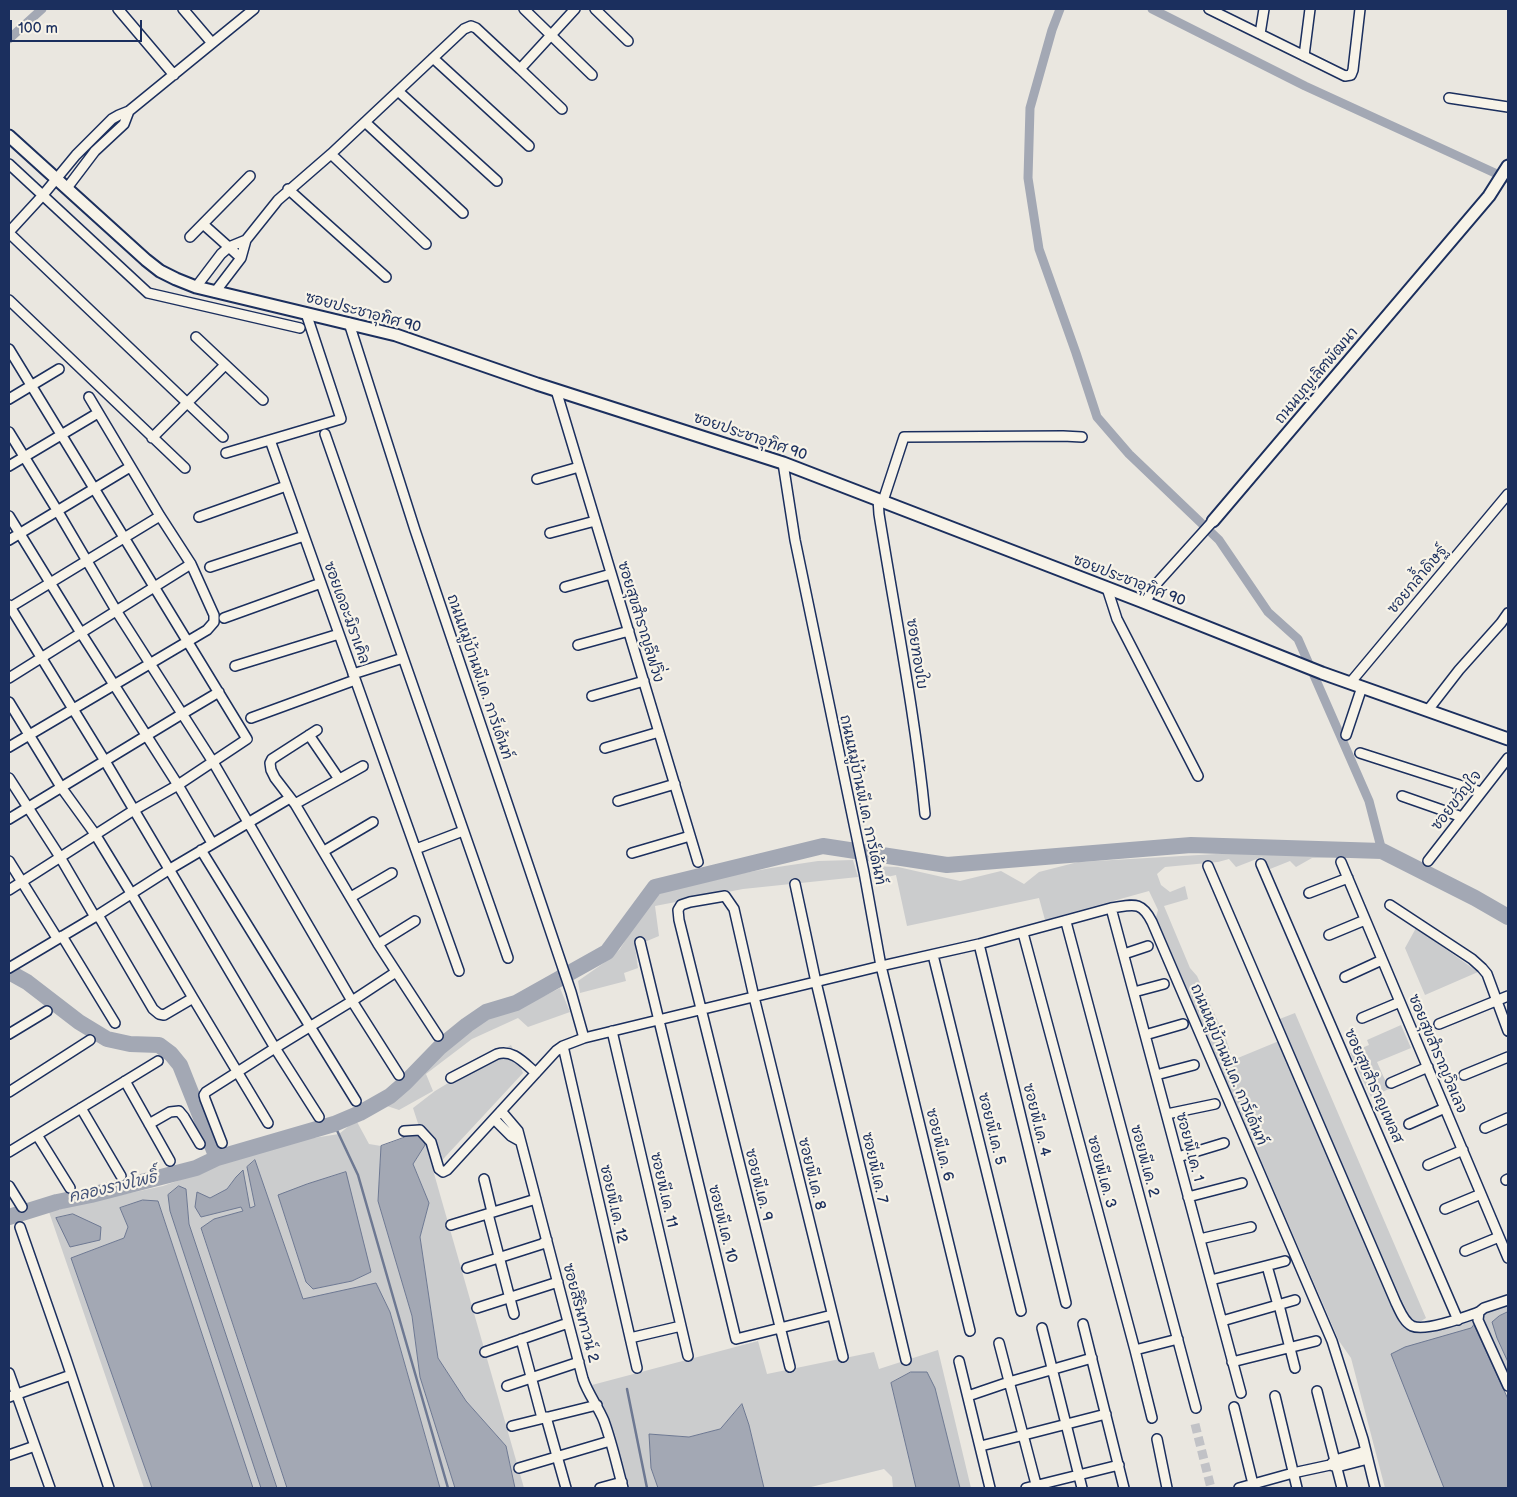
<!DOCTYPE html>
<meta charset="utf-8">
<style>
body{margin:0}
#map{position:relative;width:1517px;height:1497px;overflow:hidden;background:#eae7e0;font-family:"Balsamiq Sans",sans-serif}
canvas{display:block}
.frame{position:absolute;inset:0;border:10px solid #1b2f5e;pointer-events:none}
.scale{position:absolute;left:10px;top:20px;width:132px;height:22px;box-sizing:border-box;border:2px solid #1b2f5e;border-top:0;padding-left:6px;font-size:15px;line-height:18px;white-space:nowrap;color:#1b2f5e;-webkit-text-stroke:4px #f7f3e8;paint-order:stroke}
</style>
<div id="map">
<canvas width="1517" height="1497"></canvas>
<div class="frame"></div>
<div class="scale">100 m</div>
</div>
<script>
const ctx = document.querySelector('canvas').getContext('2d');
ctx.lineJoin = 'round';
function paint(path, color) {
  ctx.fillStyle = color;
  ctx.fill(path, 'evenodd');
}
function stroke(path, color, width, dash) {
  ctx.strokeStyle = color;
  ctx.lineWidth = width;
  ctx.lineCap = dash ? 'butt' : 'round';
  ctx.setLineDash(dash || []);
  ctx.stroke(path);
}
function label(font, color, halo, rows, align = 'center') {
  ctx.font = font + ' "Balsamiq Sans","Playpen Sans Thai",sans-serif';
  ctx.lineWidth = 4.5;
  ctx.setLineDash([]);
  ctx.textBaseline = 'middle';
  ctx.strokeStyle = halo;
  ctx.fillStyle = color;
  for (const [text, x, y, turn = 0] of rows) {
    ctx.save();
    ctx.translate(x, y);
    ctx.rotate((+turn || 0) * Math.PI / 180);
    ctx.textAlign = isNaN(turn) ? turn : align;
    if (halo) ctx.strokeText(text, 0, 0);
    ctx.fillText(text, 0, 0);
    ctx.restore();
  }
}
const green = new Path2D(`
 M1251,852L1368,858H1312L1296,867L1290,861L1270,869L1262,857L1236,867L1229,859L1218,862L1165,867L1157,874L1161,885L1170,892L1185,886L1188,899L1164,906L1190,968L1197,976L1226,1039L1233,1060L1279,1041L1379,1273L1404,1327L1413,1332L1472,1318L1474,1325L1471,1328L1432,1455L1444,1488H1385L1351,1358L1339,1341L1156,917L1158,910L1149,891L1045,920L1039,898L907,926L896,875L873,880V866L898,867L960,881L1001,871L1024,884L1039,872L1078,862Z
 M853,860L858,877L743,889L655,906L659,936L635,946L638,968L624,973L626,981L580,993L578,981L608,960L620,949L646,907L659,894L689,883L771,868L818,861Z
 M1416,928L1478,972L1425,995L1405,948Z
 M560,988L570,1012L528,1027L518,1018L472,1039L426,1074L433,1091L399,1110L384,1105L418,1076L457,1036L495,1014L520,1008Z
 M1295,1013L1426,1318L1418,1323C1409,1321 1405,1313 1400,1305L1277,1020Z
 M1401,1025L1411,1048L1377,1062L1389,1089L1371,1097L1350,1053L1369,1045L1367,1040Z
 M511,1045L523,1073L433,1170L524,1488H515L506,1446L466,1401L438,1358L420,1237L429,1203L413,1164L425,1145L413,1108L435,1091Z
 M356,1120L369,1144L381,1146L378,1201L412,1316L420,1377L455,1488H440L390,1312L376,1284L303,1299L255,1160L247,1167L255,1205L250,1208L242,1171L236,1177L227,1189L210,1198L201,1217L241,1206L243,1211L214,1219L201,1229L287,1488H277L189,1224L186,1189L170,1211L261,1488H253L158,1201L120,1208L128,1227L124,1238L71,1258L152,1488H144L49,1212L79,1204L163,1186L194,1175L256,1150L294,1141L339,1134ZM278,1195L371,1272L352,1281L313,1289L306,1282Z
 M1508,1303V1312L1499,1316L1497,1338L1508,1362V1378L1483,1324L1484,1315L1490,1310Z
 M758,1341L767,1374L874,1352L879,1369L938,1350L971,1488H960L935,1388L891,1383L916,1488H893L892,1477L884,1469L807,1488H764L749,1425L742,1404L720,1429L689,1437L650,1434L651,1468L658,1488H628L592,1385Z`);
const water = new Path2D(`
 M420,1132L425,1145L413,1164L429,1203L420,1237L438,1358L466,1401L506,1446L515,1488H455L420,1377L412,1316L378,1201L381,1146Z
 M255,1160L303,1299L376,1283L390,1312L440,1488H287L201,1228L214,1219L243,1211L241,1207L201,1217L195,1207L197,1192L210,1198L227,1189L236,1177L243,1170L250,1208L255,1206L247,1167Z
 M346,1172L371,1272L352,1281L313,1289L306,1282L278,1195L307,1184Z
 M179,1186L186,1189L189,1224L277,1488H261L170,1211L168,1195Z
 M143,1200L158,1201L253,1488H152L71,1258L124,1238L128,1227L120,1208Z
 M73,1214L101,1227L100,1240L70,1247L56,1218Z
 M1508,1312V1362L1497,1338L1492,1322L1499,1316Z
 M1474,1325L1508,1399V1488H1444L1391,1354L1405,1347L1471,1328Z
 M911,1372H927L935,1388L960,1488H916L891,1383Z
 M742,1404L749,1425L764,1488H658L651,1468L649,1434L689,1437L720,1429Z`);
const stream = new Path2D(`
 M334,1124L358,1175L448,1488
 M627,1389L647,1488`);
const canal = new Path2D(`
 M1060,9L1052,30L1030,108L1028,178L1039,249L1076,353L1097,417L1129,454L1219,540L1268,612L1298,639L1369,801L1382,851
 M1152,9L1305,86L1508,179
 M9,39L42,9`);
const river = new Path2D(`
 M9,972L27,982L79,1022L107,1039L130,1044L159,1045L171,1054L180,1065L217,1158
 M9,1217L57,1202L91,1195L196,1168L217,1158L334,1124L360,1113L390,1096L405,1083L440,1047L467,1025L486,1012L516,1003L607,952L655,887L823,846L947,865L1191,845L1382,851L1475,898L1508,917`);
const minorTunnel = new Path2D(`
 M1195,1424L1211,1488`);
const minor = new Path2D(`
 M118,9L174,75
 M183,9L212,43
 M524,9L592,75
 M595,9L628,41
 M1209,9L1345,76L1351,75L1353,70L1360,9
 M1260,34L1264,9
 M1304,56L1310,9
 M433,58L529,146
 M520,69L562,109
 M398,91L497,181
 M1449,98L1508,107
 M365,122L463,213
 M331,154L426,244
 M9,164L148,293L300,328
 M67,188L95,151L124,124L129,111
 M288,189L386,277
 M203,224L241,258
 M9,232L43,195L76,155L112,119L119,115L129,111L254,9
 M9,233L223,437
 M190,237L250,176
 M196,287L221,254L229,247L246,240
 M215,292L241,258L246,240L278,200L331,154L464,29L471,26L476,28L520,69L575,9
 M9,300L185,468
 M306,313L341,419L270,440L459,971
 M349,323L415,530L571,992L584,1038
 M196,337L263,400
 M9,349L247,739L178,785L134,810L9,890
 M556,390L698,862
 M9,399L59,369
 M9,432L57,510L117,612L213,762L352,1001L399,1075
 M325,434L508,958
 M152,438L225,365
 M226,453L270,440
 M783,463L795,540L864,872L881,966L970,1331
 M9,466L98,413
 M537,479L579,467
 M878,499L879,514C895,614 915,713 925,814
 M883,501L904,437L1063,436L1082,437
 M9,516L81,633L178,785L212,843
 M199,517L286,486
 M550,533L595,521
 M9,540L130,467
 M210,567L304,536
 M565,587L611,574
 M1107,588L1117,619L1198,776
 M1145,602L1158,582L1213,521
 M9,605L105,761L275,1048L319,1117
 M9,608L160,516
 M224,618L321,583
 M578,645L629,631
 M235,666L339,634
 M353,674L403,658
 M9,678L191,564
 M1350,683L1508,494
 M592,696L644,681
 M9,702L61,787L95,834L131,893L193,998L268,1123
 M1428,710L1459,670L1501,623L1508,613
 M251,718L355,680
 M317,730L272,759L270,763L271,770L275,778L295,804L378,944L438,1036
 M309,735L339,779
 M1346,735L1362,687
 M9,747L207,630L214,622V615L191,564L160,516L89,397
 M605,748L659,732
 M1360,753L1481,792
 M9,778L60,857L95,917
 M1402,796L1462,817
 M618,801L675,784
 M295,804L363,766
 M9,819L182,714L219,692
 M416,849L463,831
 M201,850L356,1101
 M324,851L373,822
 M632,853L690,836
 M9,861L57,938
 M1428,861L1508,758
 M1341,862L1508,1258
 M1261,864L1458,1320
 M1208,866L1396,1303C1400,1311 1404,1322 1412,1326C1425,1332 1465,1317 1479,1312
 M795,884L816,982L906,1360
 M1309,893L1348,878
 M351,897L392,873
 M1390,905L1472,959L1482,968L1487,974L1508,1031
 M1111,908L1241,1393
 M98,915L153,1009L159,1014L164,1015L193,998
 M1066,922L1196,1408
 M1023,933L1135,1350L1152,1418
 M1329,935L1365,920
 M62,936L115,1023
 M640,942L736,1339L832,1315
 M378,944L415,921
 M979,944L1066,1303
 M1124,954L1148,946
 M933,955L1021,1311
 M9,968L98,915L170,869L290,798
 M1345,977L1382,960
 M1134,992L1164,984
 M1362,1018L1400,1002
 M1439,1024L1508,996
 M612,1031L688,1356
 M9,1034L47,1011
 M1145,1035L1183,1024
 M563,1046L637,1368
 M1156,1075L1194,1065
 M1464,1075L1508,1057
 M451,1078L497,1054C513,1049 524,1063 536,1073
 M125,1081L170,1161
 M1391,1083L1428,1067
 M9,1092L90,1040
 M81,1108L121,1176
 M501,1111L518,1131L583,1379C588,1394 598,1406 604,1421C612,1443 617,1466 623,1488
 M1167,1114L1215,1104
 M494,1119L511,1136L520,1141
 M149,1124L170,1112L179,1111L184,1117L200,1144
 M1409,1124L1445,1108
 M1485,1128L1508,1118
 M404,1131L420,1130L431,1142L439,1169L443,1172L447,1170L556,1051L563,1046L584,1038L881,966L979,944L1111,908C1133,905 1141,900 1152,922L1332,1341L1363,1439L1375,1488
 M37,1135L70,1188
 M222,1143L205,1099L204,1095L206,1092L275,1048L352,1001L396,972
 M9,1152L158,1061
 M1178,1157L1224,1143
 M1428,1165L1463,1150
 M484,1179L492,1212
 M1506,1180L1508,1179
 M9,1186L22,1207
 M1188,1197L1242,1183
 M1445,1209L1481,1194
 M488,1214L514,1314
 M451,1225L536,1199
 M20,1227L66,1359L109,1488
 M1200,1239L1251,1227
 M1465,1251L1499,1237
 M1267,1266L1278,1305
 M467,1268L542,1244L547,1240
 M1211,1280L1285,1261
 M1508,1300L1484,1308L1479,1312L1478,1320L1508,1386
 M1279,1305L1295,1368
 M477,1308L558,1282
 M1222,1321L1295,1300
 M1083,1324L1124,1488
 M1042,1328L1082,1488
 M630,1338L681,1326
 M521,1339L542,1418
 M999,1343L1037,1488
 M1135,1350L1178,1339
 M485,1352L568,1323
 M959,1361L990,1488
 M1232,1362L1316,1341
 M790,1367L679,920L678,910L681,905L690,902L725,896L734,909L754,997L843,1357
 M9,1373L50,1488
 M507,1386L579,1362
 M1317,1391L1342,1488
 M968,1396L1009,1382L1092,1358
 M1275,1396L1297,1488
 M9,1397L71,1375
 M1234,1407L1254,1488
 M546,1417L566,1488
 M512,1426L597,1405
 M1157,1439L1167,1488
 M981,1446L1106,1414
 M9,1455L35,1446
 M1333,1466L1337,1467L1368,1459
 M519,1468L610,1441
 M600,1488L622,1482
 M1026,1488L1119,1465
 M1239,1488L1293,1473L1330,1465L1335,1460L1366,1451`);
const tertiary = new Path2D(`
 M9,136L146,260L160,271L176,279L196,287L396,335L537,384L783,463L1141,601L1322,673L1508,739
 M1213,521L1489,196L1508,166`);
const streetNames = [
 ["ซอยประชาอุทิศ 90",363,313,15],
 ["ถนนบุญเลิศพัฒนา",1317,376,-50],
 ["ซอยประชาอุทิศ 90",750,437,19],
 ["ซอยกล้ำดิษฐ์",1418,580,-50],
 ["ซอยประชาอุทิศ 90",1129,581,21],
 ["ซอยเดอะมิราเคิล",346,613,70],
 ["ซอยสุขสำราญลีฟวิ่ง",640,622,73],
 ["ซอยทองใบ",916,654,81],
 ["ถนนหมู่บ้านพี.เค. การ์เด้นท์",479,677,71],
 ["ถนนหมู่บ้านพี.เค. การ์เด้นท์",862,800,78],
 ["ซอยขวัญใจ",1457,801,-52],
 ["ซอยสุขสำราญวิลเลจ",1437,1054,67],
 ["ถนนหมู่บ้านพี.เค. การ์เด้นท์",1228,1065,67],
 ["ซอยสุขสำราญเพลส",1373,1086,66],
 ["ซอยพี.เค. 4",1036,1120,76],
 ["ซอยพี.เค. 5",991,1129,76],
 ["ซอยพี.เค. 6",939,1145,76],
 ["ซอยพี.เค. 1",1189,1147,75],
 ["ซอยพี.เค. 2",1144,1161,75],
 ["ซอยพี.เค. 7",874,1168,77],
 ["ซอยพี.เค. 3",1101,1172,75],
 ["ซอยพี.เค. 8",811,1174,76],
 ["ซอยพี.เค. 9",758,1185,76],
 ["ซอยพี.เค. 11",663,1190,77],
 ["ซอยพี.เค. 12",613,1204,77],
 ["ซอยพี.เค. 10",722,1224,76],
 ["ซอยสิรินทาวน์ 2",580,1313,75]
];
const waterNames = [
 ["คลองรางโพธิ์",113,1188,-13]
];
paint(green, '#cbcccd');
paint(water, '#a3a8b4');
stroke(water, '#6d7892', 1);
stroke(stream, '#6d7892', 2.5);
stroke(canal, '#a3a8b4', 9);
stroke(river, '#a3a8b4', 16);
stroke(minorTunnel, '#c1c2c6', 9, [9, 4.5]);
stroke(minor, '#1b2f5e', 12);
stroke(tertiary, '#1b2f5e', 15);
stroke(minor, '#f7f3e8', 9);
stroke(tertiary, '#f7f3e8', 11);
label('15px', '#1b2f5e', '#f7f3e8', streetNames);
label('italic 16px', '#445378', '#f7f3e8', waterNames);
</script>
